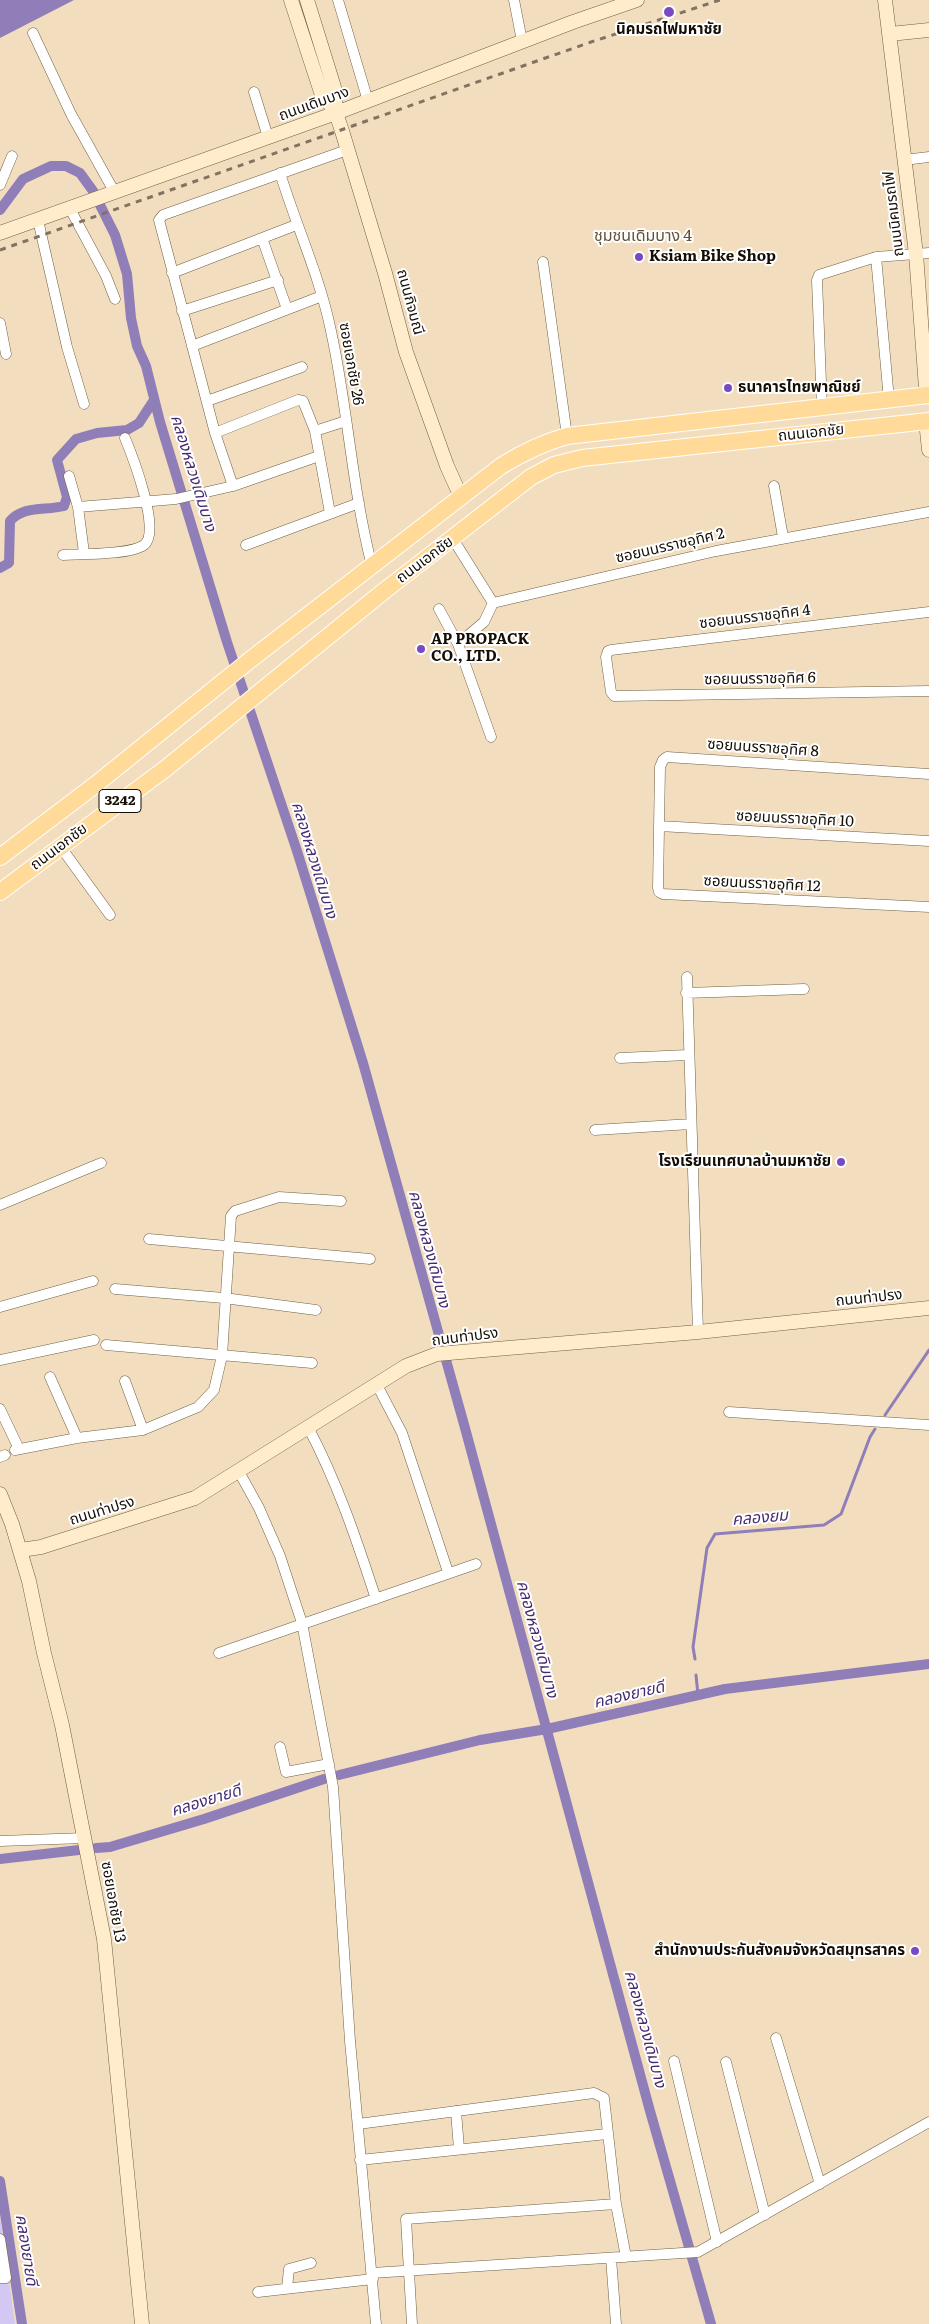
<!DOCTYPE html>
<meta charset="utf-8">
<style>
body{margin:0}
canvas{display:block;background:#f2debf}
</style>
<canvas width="929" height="2324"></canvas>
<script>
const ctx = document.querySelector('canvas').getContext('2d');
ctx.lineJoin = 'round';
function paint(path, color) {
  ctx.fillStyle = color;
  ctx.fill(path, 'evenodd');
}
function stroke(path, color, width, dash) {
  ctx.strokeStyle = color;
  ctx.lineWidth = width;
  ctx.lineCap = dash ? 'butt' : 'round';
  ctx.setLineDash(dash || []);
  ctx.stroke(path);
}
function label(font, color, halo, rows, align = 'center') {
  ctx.font = font + ' Literata,"Noto Sans Thai",serif';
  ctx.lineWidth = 4;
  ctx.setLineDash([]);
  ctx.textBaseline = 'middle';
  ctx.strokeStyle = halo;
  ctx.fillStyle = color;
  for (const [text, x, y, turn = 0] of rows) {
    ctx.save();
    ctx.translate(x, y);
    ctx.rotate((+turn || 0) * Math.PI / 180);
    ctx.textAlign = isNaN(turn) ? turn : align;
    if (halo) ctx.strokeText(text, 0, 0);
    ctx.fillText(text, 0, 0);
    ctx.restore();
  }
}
const green = new Path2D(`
 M0,2216L15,2324H0Z`);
const water = new Path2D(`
 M0,0H74L0,38Z`);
const stream = new Path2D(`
 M885,1415L929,1350
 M695,1659L693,1647L707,1548L715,1534L824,1525L841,1514L870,1437L875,1429
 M696,1675L698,1695`);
const canal = new Path2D(`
 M0,210L23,179L51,166H66L80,173L93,191L115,235L127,274L131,318L137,346L146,366L160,422L227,642L297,851L363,1063L465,1428L650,2111L711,2324
 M0,568L9,563L10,521C24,505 45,511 64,506L67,497L57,460L76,439L97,433L127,430L139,423L154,400
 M339,1775L480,1740L547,1729L725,1689L929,1664
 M96,1848L110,1847L204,1819L324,1779
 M0,1859L79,1850
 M0,2181L22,2324`);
const street = new Path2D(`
 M338,0L368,101
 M514,0L522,41
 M33,33L71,114L115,193
 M254,92L268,137
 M904,160L929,157
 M280,173C296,225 320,277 331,331C348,409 352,489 372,566
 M0,185L12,156
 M69,207L106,276L115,299
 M38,220L67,347L84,404
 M262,238L287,309
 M876,257L889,400
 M543,262L567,436
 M172,273L296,225
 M182,311L278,280
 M0,323L6,354
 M192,346L322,296
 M207,401L302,367
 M822,408L817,280L819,275L876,257L929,253
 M315,431L330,513
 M215,433L298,400L303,401L315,431L346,421
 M69,476L78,507L84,553
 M233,486L319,456
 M774,486L783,537
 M78,507L176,499L233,486L215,433L159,220L163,215L347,150
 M453,539L493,603L716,551L929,512
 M246,545L359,503
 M63,555C81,554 130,555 144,545C162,532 132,455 125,438
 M439,609L458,644L491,737
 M929,612L611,650L608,651L606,657L611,692L614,696L929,691
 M458,644L484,622L493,603
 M929,774L667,757L663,760L660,767L658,888L659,892L663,894L929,907
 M659,826L929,841
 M60,846L110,915
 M687,977L698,1332
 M686,993L804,989
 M620,1058L688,1055
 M595,1130L691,1124
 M0,1205L101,1163
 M149,1239L370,1259
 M115,1289L224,1298L316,1310
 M0,1307L93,1281
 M106,1345L312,1363
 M0,1360L94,1340
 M50,1377L77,1438
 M376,1383L402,1433L448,1572
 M0,1409L19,1449
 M729,1412L929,1425
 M308,1427C338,1484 356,1538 376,1599
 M143,1430L198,1407L214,1390L222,1356L231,1216L235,1211L279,1197L341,1201
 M15,1450L77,1438L143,1430L125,1381
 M0,1457L5,1455
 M238,1470L259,1508L280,1556L302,1623L333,1787L350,2041L376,2324
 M219,1653L476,1564
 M280,1747L286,1772L329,1764
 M0,1841L85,1838
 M776,2038L820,2184
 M674,2061L717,2242
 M726,2062L765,2215
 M456,2111L459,2149
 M358,2124L594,2093L604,2098L616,2204L626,2257
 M360,2160L607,2134
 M0,2239L6,2278H0
 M611,2258L616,2324
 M372,2273L698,2252L929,2122
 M287,2288L289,2269L311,2263
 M258,2292L373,2279
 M412,2324L406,2219L616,2204`);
const secondary = new Path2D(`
 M291,0L321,92L336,113L342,131L385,273L406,352L447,466L461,497
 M307,0L334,87L336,113
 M885,0L916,254L926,388L924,395
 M890,34L929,30
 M0,233L336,113L573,22L637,0
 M926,421L929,450
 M0,1494L12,1524L29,1581L44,1653L62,1725L104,1939L142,2324
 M21,1550L41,1547L195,1498L406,1366L437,1354L698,1332L929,1308`);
const primary = new Path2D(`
 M0,857L95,785L250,660L501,466C522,453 542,443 567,436L929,395
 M0,892L165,769L384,591L531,477L554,465L582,458L929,421`);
const rail = new Path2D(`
 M0,250L591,42L720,0`);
const markers = [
 [669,12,6,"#7949c1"],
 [639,257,5,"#7949c1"],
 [728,388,5,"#7949c1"],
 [421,649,5,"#7949c1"],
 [841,1162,5,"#7949c1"],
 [915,1951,5,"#7949c1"]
];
const shields = [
 [120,801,42]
];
const shieldNames = [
 ["3242",120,801]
];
const poiNames = [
 ["นิคมรถไฟมหาชัย",669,30,"center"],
 ["Ksiam Bike Shop",649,257],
 ["ธนาคารไทยพาณิชย์",738,388],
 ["AP PROPACK",431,640],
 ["CO., LTD.",431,657],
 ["โรงเรียนเทศบาลบ้านมหาชัย",831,1162,"right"],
 ["สำนักงานประกันสังคมจังหวัดสมุทรสาคร",905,1951,"right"]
];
const streetNames = [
 ["ถนนเดิมบาง",314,104,-20],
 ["ถนนนิคมรถไฟ",894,214,-97],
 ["ถนนกิจมณี",410,302,75],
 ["ซอยเอกชัย 26",351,364,80],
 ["ถนนเอกชัย",811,433,-6],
 ["ซอยนนรราชอุทิศ 2",670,546,-13],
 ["ถนนเอกชัย",425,560,-37],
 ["ซอยนนรราชอุทิศ 4",755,617,-7],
 ["ซอยนนรราชอุทิศ 6",760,679,-1],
 ["ซอยนนรราชอุทิศ 8",763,748,4],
 ["ซอยนนรราชอุทิศ 10",795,819,3],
 ["ถนนเอกชัย",59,847,-37],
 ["ซอยนนรราชอุทิศ 12",762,884,3],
 ["ถนนท่าปรง",869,1298,-6],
 ["ถนนท่าปรง",465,1337,-7],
 ["ถนนท่าปรง",102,1511,-17],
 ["ซอยเอกชัย 13",113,1902,80]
];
const neighbourhoodNames = [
 ["ชุมชนเดิมบาง 4",643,236]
];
const waterNames = [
 ["คลองหลวงเดิมบาง",193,473,73],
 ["คลองหลวงเดิมบาง",314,860,73],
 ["คลองหลวงเดิมบาง",429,1249,75],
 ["คลองยม",760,1518,-5],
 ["คลองหลวงเดิมบาง",537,1639,75],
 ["คลองยายดี",629,1695,-13],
 ["คลองยายดี",206,1801,-17],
 ["คลองหลวงเดิมบาง",645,2029,75],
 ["คลองยายดี",26,2250,81]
];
paint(green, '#d3c7f4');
paint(water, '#907eb8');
stroke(stream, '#907eb8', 3);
stroke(canal, '#907eb8', 10);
stroke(street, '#705f43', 11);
stroke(secondary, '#705f43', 15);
stroke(primary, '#fff', 18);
stroke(street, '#fff', 10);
stroke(secondary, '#ffeccb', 14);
stroke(primary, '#ffda98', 16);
stroke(rail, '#81735f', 3, [6, 6]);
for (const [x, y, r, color] of markers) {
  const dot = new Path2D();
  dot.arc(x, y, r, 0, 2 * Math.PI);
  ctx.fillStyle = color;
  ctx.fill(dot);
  stroke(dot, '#fff', 2);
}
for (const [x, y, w] of shields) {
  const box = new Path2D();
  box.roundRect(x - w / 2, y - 11.5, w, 23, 4);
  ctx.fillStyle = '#fff';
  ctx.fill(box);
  stroke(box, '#150e04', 1);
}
label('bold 14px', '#150e04', null, shieldNames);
label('bold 15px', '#150e04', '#fff', poiNames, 'left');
label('15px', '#150e04', '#fff', streetNames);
label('16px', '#645338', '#fff', neighbourhoodNames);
label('italic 16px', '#462b72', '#fff', waterNames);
</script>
